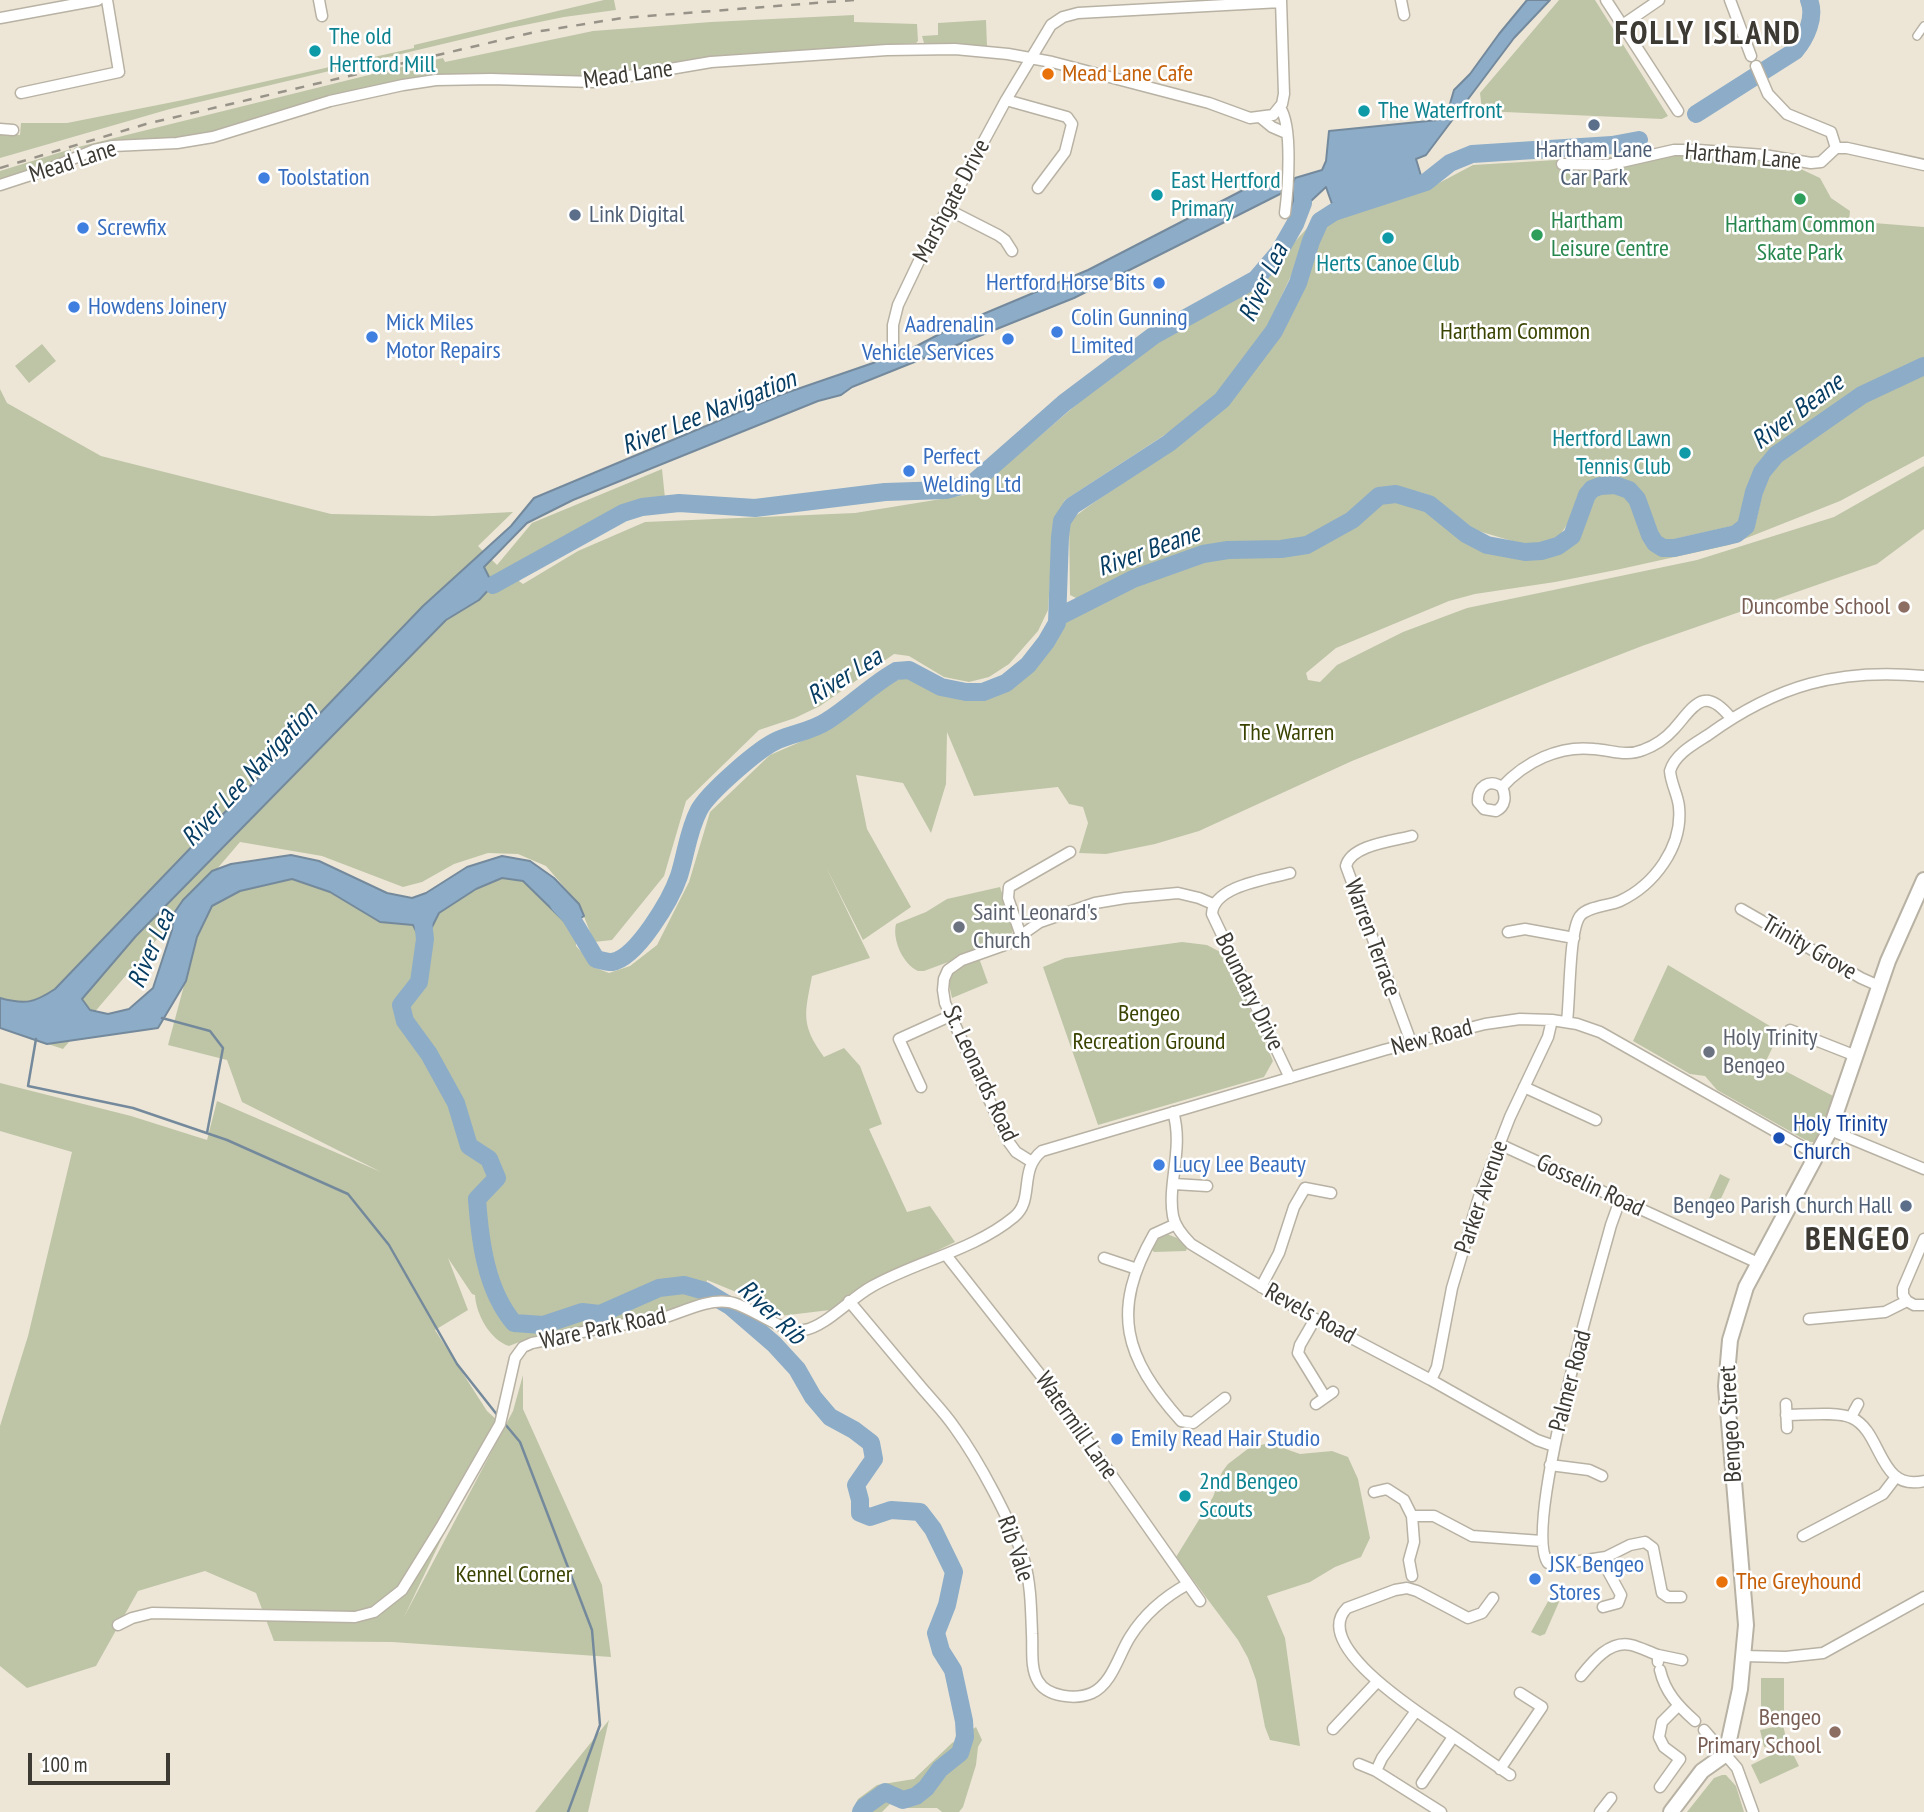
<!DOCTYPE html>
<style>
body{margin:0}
#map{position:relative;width:1924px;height:1812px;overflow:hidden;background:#ede6d7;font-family:"PT Sans Narrow",sans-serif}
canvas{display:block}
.scale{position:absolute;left:28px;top:1753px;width:142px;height:32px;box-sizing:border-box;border:4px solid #3d3a34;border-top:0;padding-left:9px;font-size:21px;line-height:24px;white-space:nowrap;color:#3d3a34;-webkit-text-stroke:5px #fff;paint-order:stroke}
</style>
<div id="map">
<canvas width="1924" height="1812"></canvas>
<div class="scale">100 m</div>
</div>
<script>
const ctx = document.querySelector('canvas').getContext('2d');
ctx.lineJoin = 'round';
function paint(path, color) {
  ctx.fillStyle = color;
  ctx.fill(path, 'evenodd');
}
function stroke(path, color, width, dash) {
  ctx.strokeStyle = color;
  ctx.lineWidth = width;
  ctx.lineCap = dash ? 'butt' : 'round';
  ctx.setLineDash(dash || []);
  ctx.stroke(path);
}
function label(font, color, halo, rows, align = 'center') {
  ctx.font = font + ' "PT Sans Narrow",sans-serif';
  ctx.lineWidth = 5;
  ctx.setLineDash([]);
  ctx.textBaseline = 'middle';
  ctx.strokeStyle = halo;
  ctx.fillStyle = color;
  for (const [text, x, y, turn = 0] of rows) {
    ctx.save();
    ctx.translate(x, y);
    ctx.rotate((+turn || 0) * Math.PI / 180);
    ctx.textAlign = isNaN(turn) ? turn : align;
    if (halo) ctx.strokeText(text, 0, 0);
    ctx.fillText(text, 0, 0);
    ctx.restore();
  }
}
const green = new Path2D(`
 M604,0H614L616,10L564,17L510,28L170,109L0,158V133L20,135L21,123H67L183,100L414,48V45Z
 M1559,0H1595L1668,116L1662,119L1482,111L1480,93Z
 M854,15V22L917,24L918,41L916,43L708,59L605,77L444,76L188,138L113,140L74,150V148L397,68L443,58L445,62L593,31L711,22Z
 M986,20L987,46L924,43L922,36L938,35V23Z
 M1756,148L1820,178L1831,198L1850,211L1849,221L1924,227V359C1893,373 1863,386 1834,404L1833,410C1811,425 1760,449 1752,476C1748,490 1749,514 1741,524L1670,540L1654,537L1641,495L1630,484L1617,480L1601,478L1583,486L1577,497L1573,515L1561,534L1545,544H1522L1475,530L1432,496L1416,491L1380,490L1339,521L1312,536L1283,543L1203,545L1080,600L1070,595L1069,521C1116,484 1172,456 1216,415C1270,367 1294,297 1321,232L1331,219L1422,192L1473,165Z
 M71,149V154L80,151L50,165L0,181V171Z
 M1310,225L1298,261L1263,335L1217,397L1186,421L1065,500L1054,520L1048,610L1038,631L1009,664L989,677L969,682L944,677L909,656L894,654L820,706L795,718L759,730L686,801L664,876L612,940L594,942L579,904L546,866L518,854L488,853L454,864L422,882L403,887L322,856L240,842L63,1049L0,1028V389L7,403L101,456L331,514L433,516L513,512L478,546L497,565L532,523L662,469L665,498C606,503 559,547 508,573L523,584L578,551L645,522L855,513L966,495L999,471L1112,374L1172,330L1257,283Z
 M42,344L56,361L29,383L15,366Z
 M1924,372V456L1840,501L1729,545L1616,570L1555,582L1475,594L1449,601L1336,648L1306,673L1308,680L1320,682L1337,665L1403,632L1467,608L1697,560L1834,517L1924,466V529L1877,564L1642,646L1552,681L1352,761L1199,831L1155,844L1106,854L1079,853L1088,823L1083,807L1069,804L1058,787L974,796L947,732L946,784L931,833L903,783L856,775L867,829L911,907L863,940L826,867L870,958L812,976C805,1013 800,1024 824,1057L844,1048L860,1066L882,1124L869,1129L907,1212L930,1206L955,1242L853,1292L830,1310L780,1316L736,1292L707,1280L703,1301L661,1314L527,1339L509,1346C490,1340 476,1314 475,1295L472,1294L448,1258L468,1310L435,1330L487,1411L498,1421L404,1617L513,1411L523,1375V1409L602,1585L611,1657L392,1642L274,1641L256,1593L205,1571L138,1591L96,1666L27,1688L0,1666V1426L28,1336L72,1152L0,1131V1083L131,1116L207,1140L217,1101L381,1172L242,1102L227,1060L168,1045L197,937L212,906L240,891L292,879L330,892L380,922L413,925L429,932L439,913L476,889L502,878L523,881L569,926L576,937V946L596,968L609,973L630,966L657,945L689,882L710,812L770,755L832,728L889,683L910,676C948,697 997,708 1031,671C1044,657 1047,634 1060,621C1066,614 1080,610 1088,606C1125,588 1176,562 1216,557C1248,553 1280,559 1311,546C1324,540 1340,532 1352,523C1376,508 1378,491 1412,499C1429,503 1440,521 1453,532C1471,547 1519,561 1543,557C1591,550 1575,508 1598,493C1604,490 1611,490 1618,490C1623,493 1628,496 1631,501C1645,521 1637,552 1672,552L1745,533L1756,521L1766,479L1776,465L1793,450L1864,402Z
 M1000,887L1013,927L1012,935L1005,941L924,971H918C903,964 892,940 896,924L926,912L947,899Z
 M1182,942L1207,945L1226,955L1273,1061L1264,1077L1098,1125L1043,967L1065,958Z
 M979,958L988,983L952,998L948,980L953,968Z
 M1668,965L1780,1032L1766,1061L1837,1098L1816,1142H1809L1717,1090L1705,1076L1690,1074L1633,1041Z
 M1720,1174L1730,1179L1713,1216L1703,1212Z
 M1167,1234L1177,1238L1187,1248L1186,1251L1154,1252L1152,1250L1159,1238Z
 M1269,1443L1300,1454L1332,1451L1348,1457L1358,1479L1370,1538L1361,1557L1335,1567L1310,1582L1267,1596L1285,1638L1300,1746L1270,1740L1265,1727L1256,1680L1248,1658L1238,1640L1176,1557L1213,1497L1222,1472L1228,1464L1249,1448Z
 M1555,1595L1559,1602L1545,1634L1540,1636L1531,1632L1551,1596Z
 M1761,1678H1784V1721H1761Z
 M609,1720L588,1812H535Z
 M1783,1725L1787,1742L1764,1747L1760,1730Z
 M976,1727L982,1740L978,1747L976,1765L963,1807L959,1812H942L937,1808H908L890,1804L882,1812H852L858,1799L877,1785L914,1779L952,1743Z
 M1789,1746L1799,1766L1760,1784L1751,1765Z
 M1722,1775H1726L1736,1786L1744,1812H1687L1714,1778Z`);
const water = new Path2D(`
 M1527,0H1550L1514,38L1426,155L1416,159L1422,179L1333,207L1326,187L1311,201L1301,226L1289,223L1293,202V191L1284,192L1074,298L852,387L841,395L818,401L573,500L527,523L484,567L493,585L479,600L446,620L136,936L82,999L90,1010L108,1014L129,1009L153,988L172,930L174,913L183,900L212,871L231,864L291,855L319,861L387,893L412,898L426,893L467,867L502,856L530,861L554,878L579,904L584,916L569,926L523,881L502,878L476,889L439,913L429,933L418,935L413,925L380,922L330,892L292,879L240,891L212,906L197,937L186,981L158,1028L47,1044L0,1028V998C25,1005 34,1003 55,989L423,606L511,526L534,498L780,395L905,352L957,325L1088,270L1247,188L1275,183H1293L1295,178L1322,170L1326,161L1329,131L1438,120L1449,107L1454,90L1470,74L1499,34Z`);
const stream = new Path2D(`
 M162,1018L210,1031L223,1048L207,1133
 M36,1039L28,1086L133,1108L227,1140L348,1194L389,1245L457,1364L498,1416
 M505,1424L520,1442L592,1630L600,1725L568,1812`);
const river = new Path2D(`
 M1696,114L1795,51C1806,38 1816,17 1809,0
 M493,585L623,513L642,507L679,503L755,508L885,492L946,490L973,483L1064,403L1153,336L1256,279L1279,252L1295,224L1303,203
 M1058,617L1133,579L1203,554L1228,550L1281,549L1307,545L1352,520L1379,496L1396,494L1429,504L1466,534L1487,545L1525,552L1541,551L1558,546L1572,536L1587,495L1592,489L1600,486L1615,485L1629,490L1637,499L1650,535L1655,543L1663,548H1674L1736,534L1746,526L1754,492L1762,472L1776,455L1862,395L1924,366
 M559,904L570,916L596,959C600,960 607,962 612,962C637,958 671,899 679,876C686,854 688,831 699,810C708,793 759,748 778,740C794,733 812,731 827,721C851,706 871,685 896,671L909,670L941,687L966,692H983L1006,683L1028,665L1046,642L1057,623L1060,537L1062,521L1072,506L1169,443L1222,400L1274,331L1298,283L1311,241L1320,221L1334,212L1426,182L1450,163L1472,154L1612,145L1639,140
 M422,912L425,939L419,982L401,1005L405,1021L429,1054L456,1103L469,1146L489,1159L497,1178L477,1199C480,1241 486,1290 514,1323L543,1325L582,1312L600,1314L659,1288L684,1285L705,1291L730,1306L774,1344L797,1369L813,1397L830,1417L854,1430L871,1443L874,1459L856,1485L860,1500V1513L870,1517L891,1510L920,1512L933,1529L954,1572L947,1605L936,1633L941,1651L953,1670L964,1721L965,1737L960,1753L940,1769L926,1788L916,1796L903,1800L885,1792L864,1807L861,1812`);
const pedestrian = new Path2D(`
 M1917,36L1924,26`);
const minor = new Path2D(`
 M319,0L322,16
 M1401,0L1404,15
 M1606,0L1678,111
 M1730,0L1751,56
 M0,18L98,0
 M1621,26L1659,0
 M21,93L119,72L107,0
 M1006,100L1067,117L1072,124L1065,152L1038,188
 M1280,108C1293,125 1288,190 1285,213
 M1261,118L1272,127L1286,133
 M0,129L13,130
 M1836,148H1847L1924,165
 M1562,164L1608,165L1674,150H1698L1764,155L1811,163L1821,162L1836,148L1831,132L1787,114L1768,94L1756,66
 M0,185L46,170L94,150L113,146L177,143L213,137L330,101L403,85L436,80L491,79L594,82L711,62L887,50L955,49L1008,54L1052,62L1209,103L1250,118L1273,115L1282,104L1284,94L1281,0
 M947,209L998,235L1005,240L1012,251
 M893,351V325L898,305L918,263L1006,100L1051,25L1063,17L1078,13L1281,2
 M1502,787C1489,778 1477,787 1478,802L1484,809L1496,811C1506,806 1506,796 1502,787C1525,762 1559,745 1594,749C1611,750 1626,757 1643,750C1654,746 1666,738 1674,729C1695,705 1704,685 1731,718
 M1290,873C1268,879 1213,886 1212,914L1290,1078
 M1741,909L1861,978L1879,986
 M1508,932L1525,929L1574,938
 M1020,933L1008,898L1009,887L1070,852
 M1567,1021C1570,999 1569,931 1580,916C1588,906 1609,906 1620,901C1654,885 1683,847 1679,807C1678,795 1671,784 1670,771C1675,754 1694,744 1708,735C1777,685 1839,668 1924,676
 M1790,1030L1856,1056
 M1411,1042L1346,866C1351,845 1393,841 1412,836
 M921,1087L899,1039L950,1016
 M1524,1087L1596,1120
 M1173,1112C1184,1148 1167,1184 1173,1216C1175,1227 1183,1236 1191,1244L1306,1314L1431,1380L1537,1440L1554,1446
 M1830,1130L1924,1169
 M1499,1144L1758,1263
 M1032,1162L1016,1152L1008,1141L945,1003L943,990L944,979L948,970L962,960L1010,943L1040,922L1095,903L1125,898L1178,893L1199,898L1213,904
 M1174,1184L1207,1186
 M1620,1200L1611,1225C1597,1277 1522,1529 1548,1563L1554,1565L1606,1557L1630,1545L1645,1542L1653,1548L1662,1593L1668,1597H1681
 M1176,1224L1154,1234C1110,1311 1124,1357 1181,1421L1193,1423L1225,1398
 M946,1255L1046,1382L1200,1601
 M1104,1258L1137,1269
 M1261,1287L1279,1253L1294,1207L1305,1188L1331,1193
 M849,1301C873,1330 897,1358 921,1387C932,1400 945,1413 955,1428C979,1461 1011,1521 1024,1560C1031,1584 1031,1609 1032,1634C1033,1648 1030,1668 1038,1681C1047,1697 1076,1700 1092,1693C1112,1684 1119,1654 1130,1637C1145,1613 1164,1597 1188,1584
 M1907,1301L1903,1295V1288L1924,1239
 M1907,1301L1914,1305H1924
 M1315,1319L1300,1345L1298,1353L1325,1397
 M1809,1319L1885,1312L1907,1301
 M1431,1380L1437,1367L1452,1288L1479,1197L1510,1117L1548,1037L1552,1020
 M1316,1404L1333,1392
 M1786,1404L1787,1428
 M1786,1415C1803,1415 1838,1411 1852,1418C1883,1432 1878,1492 1924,1481
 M1851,1417L1858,1404
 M1550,1465L1589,1470L1602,1476
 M1374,1492L1387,1489L1404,1500L1412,1516L1414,1542L1409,1560L1412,1576
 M1412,1516H1434L1472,1536L1542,1541
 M1803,1536L1883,1494L1896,1477
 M1493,1598L1482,1613L1468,1618L1417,1591L1407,1588L1395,1590L1347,1608C1311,1644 1414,1709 1438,1726C1462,1742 1486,1759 1510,1775
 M1603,1607L1618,1603L1621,1595L1609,1573L1606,1557
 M118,1625L132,1618L152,1613L355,1617L374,1612L402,1590L441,1527L500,1424L515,1358L523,1347L532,1343C562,1337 591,1329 621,1325C629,1323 638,1324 647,1322C674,1318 702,1298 729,1302C752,1306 780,1333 804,1330C825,1327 851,1298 871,1287C916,1261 973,1251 1014,1217C1035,1200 1018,1170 1042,1151L1384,1050L1485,1024L1520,1019L1552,1020L1577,1024L1600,1032L1817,1155
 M1658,1655L1682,1660
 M1743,1656L1786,1657L1823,1653L1924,1597
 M1660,1670C1665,1692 1678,1706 1695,1721
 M1581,1676C1593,1661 1610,1640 1631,1645C1640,1647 1649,1652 1658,1655V1662
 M1333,1729L1377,1682
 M1704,1730L1737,1768L1753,1812
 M1359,1764L1376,1771L1441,1812
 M1500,1769L1542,1707L1520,1693
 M1376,1771L1382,1758L1416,1711
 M1422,1783L1453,1737
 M1660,1787L1680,1759L1664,1747L1659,1737L1662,1722L1678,1706
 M1600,1812L1611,1798`);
const secondary = new Path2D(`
 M1671,1812L1702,1771L1726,1754L1740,1689L1746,1625L1726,1386L1730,1340L1746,1287L1830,1130L1888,961L1924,880`);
const rail = new Path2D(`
 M0,168L146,124L535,32L622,18L854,0`);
const markers = [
 [315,51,7,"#0f9aa8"],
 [1048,74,7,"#e8710a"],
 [1364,111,7,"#0f9aa8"],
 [1594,125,7,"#5c6f8a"],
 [264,178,7,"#3f7fe0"],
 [1157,195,7,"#0f9aa8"],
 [1800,199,7,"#2e9e5b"],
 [575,215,7,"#5c6f8a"],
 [83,228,7,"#3f7fe0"],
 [1537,235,7,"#2e9e5b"],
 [1388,238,7,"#0f9aa8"],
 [1159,283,7,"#3f7fe0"],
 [74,307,7,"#3f7fe0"],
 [1057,332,7,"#3f7fe0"],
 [372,337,7,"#3f7fe0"],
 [1008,339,7,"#3f7fe0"],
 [1685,453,7,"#0f9aa8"],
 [909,471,7,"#3f7fe0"],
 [1904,607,7,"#8d6e63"],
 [959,927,7,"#6b7280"],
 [1709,1052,7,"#6b7280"],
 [1779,1138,7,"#1a4fb4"],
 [1159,1165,7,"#3f7fe0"],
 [1906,1206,7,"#5c6f8a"],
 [1117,1439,7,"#3f7fe0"],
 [1185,1496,7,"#0f9aa8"],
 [1535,1579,7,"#3f7fe0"],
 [1722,1582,7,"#e8710a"],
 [1835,1732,7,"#8d6e63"]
];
const cultureNames = [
 ["The old",329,37],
 ["Hertford Mill",329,65],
 ["The Waterfront",1378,111],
 ["East Hertford",1171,181],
 ["Primary",1171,209],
 ["Herts Canoe Club",1388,264,"center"],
 ["Hertford Lawn",1671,439,"right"],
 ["Tennis Club",1671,467,"right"],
 ["2nd Bengeo",1199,1482],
 ["Scouts",1199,1510]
];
const foodNames = [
 ["Mead Lane Cafe",1062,74],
 ["The Greyhound",1736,1582]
];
const streetNames = [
 ["Mead Lane",628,75,-8],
 ["Hartham Lane",1743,157,5],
 ["Mead Lane",73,162,-18],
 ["Marshgate Drive",952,201,-62],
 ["Warren Terrace",1372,938,70],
 ["Trinity Grove",1809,948,30],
 ["Boundary Drive",1249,992,64],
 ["New Road",1432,1038,-15],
 ["St. Leonards Road",980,1074,65],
 ["Gosselin Road",1590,1186,25],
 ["Parker Avenue",1482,1197,-71],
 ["Revels Road",1310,1314,29],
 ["Ware Park Road",603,1329,-12],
 ["Palmer Road",1571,1381,-75],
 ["Bengeo Street",1731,1424,-93],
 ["Watermill Lane",1076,1426,55],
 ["Rib Vale",1015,1549,71]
];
const serviceNames = [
 ["Hartham Lane",1594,150],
 ["Car Park",1594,178],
 ["Link Digital",589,215,"left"],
 ["Bengeo Parish Church Hall",1892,1206,"right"]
];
const shopNames = [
 ["Toolstation",278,178],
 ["Screwfix",97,228],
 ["Hertford Horse Bits",1145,283,"right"],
 ["Howdens Joinery",88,307],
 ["Colin Gunning",1071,318],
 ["Limited",1071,346],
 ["Mick Miles",386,323],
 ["Motor Repairs",386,351],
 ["Aadrenalin",994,325,"right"],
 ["Vehicle Services",994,353,"right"],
 ["Perfect",923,457],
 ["Welding Ltd",923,485],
 ["Lucy Lee Beauty",1173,1165],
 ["Emily Read Hair Studio",1131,1439],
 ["JSK Bengeo",1549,1565],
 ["Stores",1549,1593]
];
const leisureNames = [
 ["Hartham",1551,221],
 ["Leisure Centre",1551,249],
 ["Hartham Common",1800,225,"center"],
 ["Skate Park",1800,253,"center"]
];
const parkNames = [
 ["Hartham Common",1515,332],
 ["The Warren",1287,733],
 ["Bengeo",1149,1014],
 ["Recreation Ground",1149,1042],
 ["Kennel Corner",514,1575]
];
const educationNames = [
 ["Duncombe School",1890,607],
 ["Bengeo",1821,1718],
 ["Primary School",1821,1746]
];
const worshipNames = [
 ["Saint Leonard's",973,913],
 ["Church",973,941],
 ["Holy Trinity",1723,1038],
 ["Bengeo",1723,1066]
];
const transitNames = [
 ["Holy Trinity",1793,1124],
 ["Church",1793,1152]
];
const waterNames = [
 ["River Lea",1264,283,-65],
 ["River Beane",1798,412,-37],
 ["River Lee Navigation",709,413,-22],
 ["River Beane",1149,551,-20],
 ["River Lea",845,677,-32],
 ["River Lee Navigation",250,775,-47],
 ["River Lea",152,949,-67],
 ["River Rib",771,1313,43]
];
const districtNames = [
 ["FOLLY ISLAND",1708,35],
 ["BENGEO",1858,1241]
];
paint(green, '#bec5a6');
paint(water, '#8cacc8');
stroke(water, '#748a9c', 2);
stroke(stream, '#748a9c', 2.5);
stroke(river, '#8cacc8', 18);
stroke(pedestrian, '#b8b2a4', 10);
stroke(minor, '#b8b2a4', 13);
stroke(secondary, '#b8b2a4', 18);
stroke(pedestrian, '#fff', 7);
stroke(minor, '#fff', 10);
stroke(secondary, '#fff', 14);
stroke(rail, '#989388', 2.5, [9, 9]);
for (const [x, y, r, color] of markers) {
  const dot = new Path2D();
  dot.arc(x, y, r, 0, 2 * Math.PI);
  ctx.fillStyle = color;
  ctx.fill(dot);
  stroke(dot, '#fff', 2.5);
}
label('24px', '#0d838f', '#fff', cultureNames, 'left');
label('24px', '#c56008', '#fff', foodNames, 'left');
label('24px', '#3d3a34', '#fff', streetNames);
label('24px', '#4e5e75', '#fff', serviceNames);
label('24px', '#366cbe', '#fff', shopNames, 'left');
label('24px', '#27864d', '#fff', leisureNames, 'left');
label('24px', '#3a4300', '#fff', parkNames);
label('24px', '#785e54', '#fff', educationNames, 'right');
label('24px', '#5b616d', '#fff', worshipNames, 'left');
label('24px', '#164399', '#fff', transitNames, 'left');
label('italic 26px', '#073d63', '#fff', waterNames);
ctx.letterSpacing = '2px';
label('bold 32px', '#3d3a34', '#fff', districtNames);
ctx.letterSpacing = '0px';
</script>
